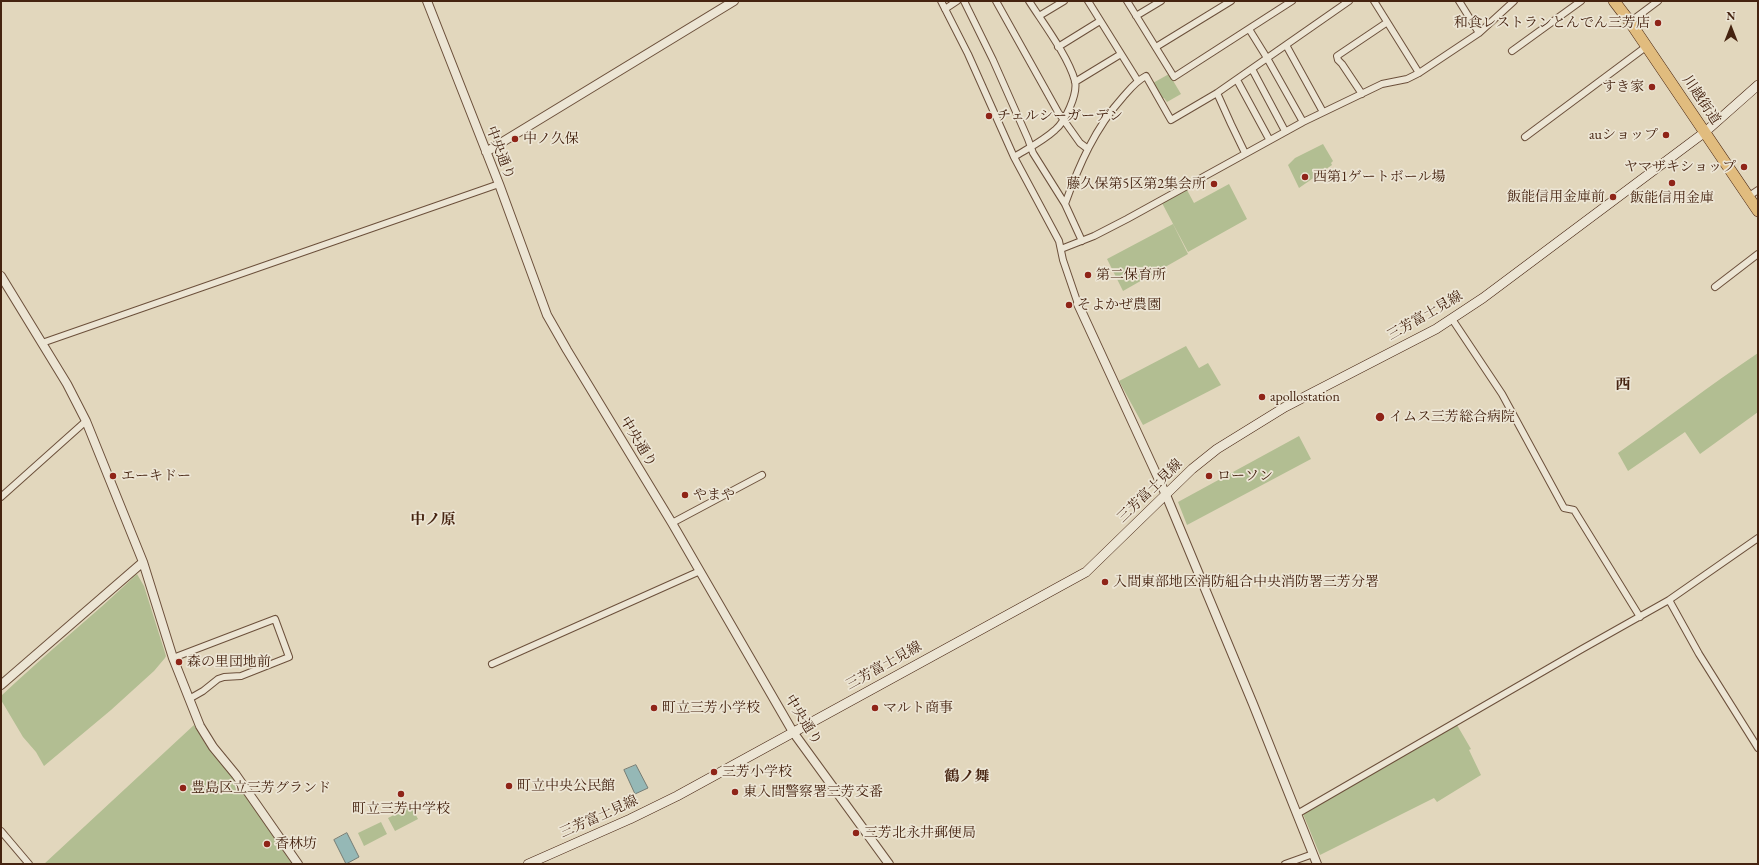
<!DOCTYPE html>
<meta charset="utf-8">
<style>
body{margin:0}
#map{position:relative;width:1759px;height:865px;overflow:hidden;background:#e2d7bd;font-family:"EB Garamond",serif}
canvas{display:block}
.frame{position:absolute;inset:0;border:2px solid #452310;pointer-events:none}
.north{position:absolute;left:1711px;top:8px;width:40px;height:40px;-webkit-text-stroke:3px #ece5d4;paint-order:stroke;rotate:0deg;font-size:11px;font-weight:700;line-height:16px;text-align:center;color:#452310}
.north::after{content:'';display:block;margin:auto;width:14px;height:18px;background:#452310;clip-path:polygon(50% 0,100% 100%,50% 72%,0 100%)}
</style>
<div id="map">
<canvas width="1759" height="865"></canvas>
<div class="frame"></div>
<div class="north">N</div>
</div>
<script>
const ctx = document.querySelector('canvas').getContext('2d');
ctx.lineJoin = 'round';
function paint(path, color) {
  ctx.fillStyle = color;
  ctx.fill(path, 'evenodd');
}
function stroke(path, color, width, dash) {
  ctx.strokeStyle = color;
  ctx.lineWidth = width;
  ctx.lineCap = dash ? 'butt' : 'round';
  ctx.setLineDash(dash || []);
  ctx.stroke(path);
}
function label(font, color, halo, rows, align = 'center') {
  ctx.font = font + ' "EB Garamond","Noto Serif JP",serif';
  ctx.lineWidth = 3.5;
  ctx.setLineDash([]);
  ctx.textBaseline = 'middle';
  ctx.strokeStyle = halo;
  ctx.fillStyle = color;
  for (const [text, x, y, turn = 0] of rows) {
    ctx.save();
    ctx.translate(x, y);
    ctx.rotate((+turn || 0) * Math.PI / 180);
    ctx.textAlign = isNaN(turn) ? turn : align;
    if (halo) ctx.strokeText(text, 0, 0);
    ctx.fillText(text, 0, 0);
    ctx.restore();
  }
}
const green = new Path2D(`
 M1169,74L1181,94L1167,102L1164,98H1162L1153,83Z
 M1323,144L1333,161L1331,163L1332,165L1299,188L1288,165L1295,158Z
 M1229,184L1247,219L1188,252L1162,203L1187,190L1194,203Z
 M1173,224L1188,254L1123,291L1107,259Z
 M1186,346L1199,368L1208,363L1221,385L1143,425L1119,381Z
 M1758,353V412L1700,454L1685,432L1628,471L1618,453C1665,420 1710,385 1758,353Z
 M1299,436L1311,459L1187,525L1178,502Z
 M137,574L144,586L166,656L165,658L154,671L111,710L44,766L36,752L23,737L1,700V696C45,654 93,616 137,574Z
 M194,725L206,745L233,778L292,864H44Z
 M1457,725L1471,749L1469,750L1481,775L1437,802L1434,798L1320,855L1303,814Z
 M411,806L418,819L395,831L388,818Z
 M381,822L387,834L364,846L358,833Z`);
const water = new Path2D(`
 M636,765L648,788L635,794L624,770Z
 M347,833L359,857L346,864L334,840Z`);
const minor = new Path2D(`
 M941,1L968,54L1014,157L1059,241L1063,260L1078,304
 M964,1L993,60L1028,139L1033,153L1065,204L1082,241
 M996,1L1058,112L1080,143L1088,149
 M1088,1L1138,81
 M1127,1L1174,77L1292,1
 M1374,1L1419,73
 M1459,1L1479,33
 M945,9L957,1
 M1039,16L1064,1
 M1136,16L1161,1
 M1630,22L1658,1
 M1249,29L1267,58L1303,122
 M1286,45L1323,112
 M1058,47L1100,21
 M1156,47L1231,1
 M1512,51L1581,1
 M1252,69L1285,131
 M1237,80L1269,139
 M1075,82L1121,54
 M1217,93L1231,124L1245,153
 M1362,94L1342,64L1338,60L1337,56L1386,23
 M1525,137L1647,46
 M1014,157C1027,149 1043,141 1055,130C1065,122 1078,94 1075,81C1068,56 1043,23 1029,1
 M1749,196L1758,190
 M1065,204C1079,165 1095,128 1123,97C1130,89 1136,81 1146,76L1171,120L1217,93L1349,1
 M1061,249L1094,236L1127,219L1303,122L1382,84L1407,79L1419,73L1479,33L1514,1
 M1715,287L1758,254
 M1452,319L1502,394L1564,508L1574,510L1640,617
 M42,343L499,184
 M1,497L86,421
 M672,523L762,475
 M1669,600L1699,654L1758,748
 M173,658L275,619L289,657L241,676L224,677L218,679L203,691L189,699
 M492,664L700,571
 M1297,814L1582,649L1669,600L1758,538
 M1,831L29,864
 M1285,864L1313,854`);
const tertiary = new Path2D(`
 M427,1L499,184L547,315L567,350L672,523L793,732L889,864
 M486,152L734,1
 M1,276L67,384L86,421L143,562L173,658L200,726L213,747L236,775L298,864
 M1078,304L1166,495L1253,704L1317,864
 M1,685L143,562`);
const secondary = new Path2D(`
 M528,864L630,819L677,796L1086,572L1192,469L1217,449L1285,407L1436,329L1483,298L1705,132L1758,85`);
const trunk = new Path2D(`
 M1614,1L1630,22L1758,211`);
const markers = [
 [1658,23,4,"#8f2418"],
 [1652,87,4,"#8f2418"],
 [989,116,4,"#8f2418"],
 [1666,135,4,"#8f2418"],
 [515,139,4,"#8f2418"],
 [1744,167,4,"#8f2418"],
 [1305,177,4,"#8f2418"],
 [1672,183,4,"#8f2418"],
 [1214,184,4,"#8f2418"],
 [1613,197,4,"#8f2418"],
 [1088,275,4,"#8f2418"],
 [1069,305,4,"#8f2418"],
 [1262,397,4,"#8f2418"],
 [1380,417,5,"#8f2418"],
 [113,476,4,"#8f2418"],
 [1209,476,4,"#8f2418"],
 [685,495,4,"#8f2418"],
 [1105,582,4,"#8f2418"],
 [179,662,4,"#8f2418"],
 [654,708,4,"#8f2418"],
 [875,708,4,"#8f2418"],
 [714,772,4,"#8f2418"],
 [509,786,4,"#8f2418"],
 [183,788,4,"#8f2418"],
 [735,792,4,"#8f2418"],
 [401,794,4,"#8f2418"],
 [856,833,4,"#8f2418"],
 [267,844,4,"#8f2418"]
];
const poiNames = [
 ["和食レストランとんでん三芳店",1650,23,"right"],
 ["すき家",1644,87,"right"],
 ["チェルシーガーデン",997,116],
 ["auショップ",1658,135,"right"],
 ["中ノ久保",523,139],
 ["ヤマザキショップ",1736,167,"right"],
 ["西第1ゲートボール場",1313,177],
 ["藤久保第5区第2集会所",1206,184,"right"],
 ["飯能信用金庫前",1605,197,"right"],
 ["飯能信用金庫",1672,198,"center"],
 ["第二保育所",1096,275],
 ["そよかぜ農園",1077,305],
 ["apollostation",1270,397],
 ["イムス三芳総合病院",1389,417],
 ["エーキドー",121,476],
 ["ローソン",1217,476],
 ["やまや",693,495],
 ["入間東部地区消防組合中央消防署三芳分署",1113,582],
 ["森の里団地前",187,662],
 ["町立三芳小学校",662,708],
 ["マルト商事",883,708],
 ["三芳小学校",722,772],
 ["町立中央公民館",517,786],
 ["豊島区立三芳グランド",191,788],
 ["東入間警察署三芳交番",743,792],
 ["町立三芳中学校",401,809,"center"],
 ["三芳北永井郵便局",864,833],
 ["香林坊",275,844]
];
const streetNames = [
 ["川越街道",1701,100,56],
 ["中央通り",500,153,69],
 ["三芳富士見線",1425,316,-30],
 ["中央通り",638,442,59],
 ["三芳富士見線",1150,491,-44],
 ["三芳富士見線",884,666,-29],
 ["中央通り",803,720,58],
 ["三芳富士見線",599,817,-24]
];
const neighbourhoodNames = [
 ["西",1623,385],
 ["中ノ原",433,520],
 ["鶴ノ舞",967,777]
];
paint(green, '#b2be92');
paint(water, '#95b8b6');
stroke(water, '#757c74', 1);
stroke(minor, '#6c503b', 8);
stroke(tertiary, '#6c503b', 10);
stroke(secondary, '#452310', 10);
stroke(trunk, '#452310', 12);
stroke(minor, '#ece5d4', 6);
stroke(tertiary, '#ece5d4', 8);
stroke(secondary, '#ece5d4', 9);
stroke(trunk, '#e1bc7e', 11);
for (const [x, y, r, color] of markers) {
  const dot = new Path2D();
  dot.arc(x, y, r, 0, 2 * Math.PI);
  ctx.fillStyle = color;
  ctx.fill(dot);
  stroke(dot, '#ece5d4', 1.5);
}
label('14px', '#452310', '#ece5d4', poiNames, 'left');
label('14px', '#452310', '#ece5d4', streetNames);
label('bold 15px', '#452310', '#ece5d4', neighbourhoodNames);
</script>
